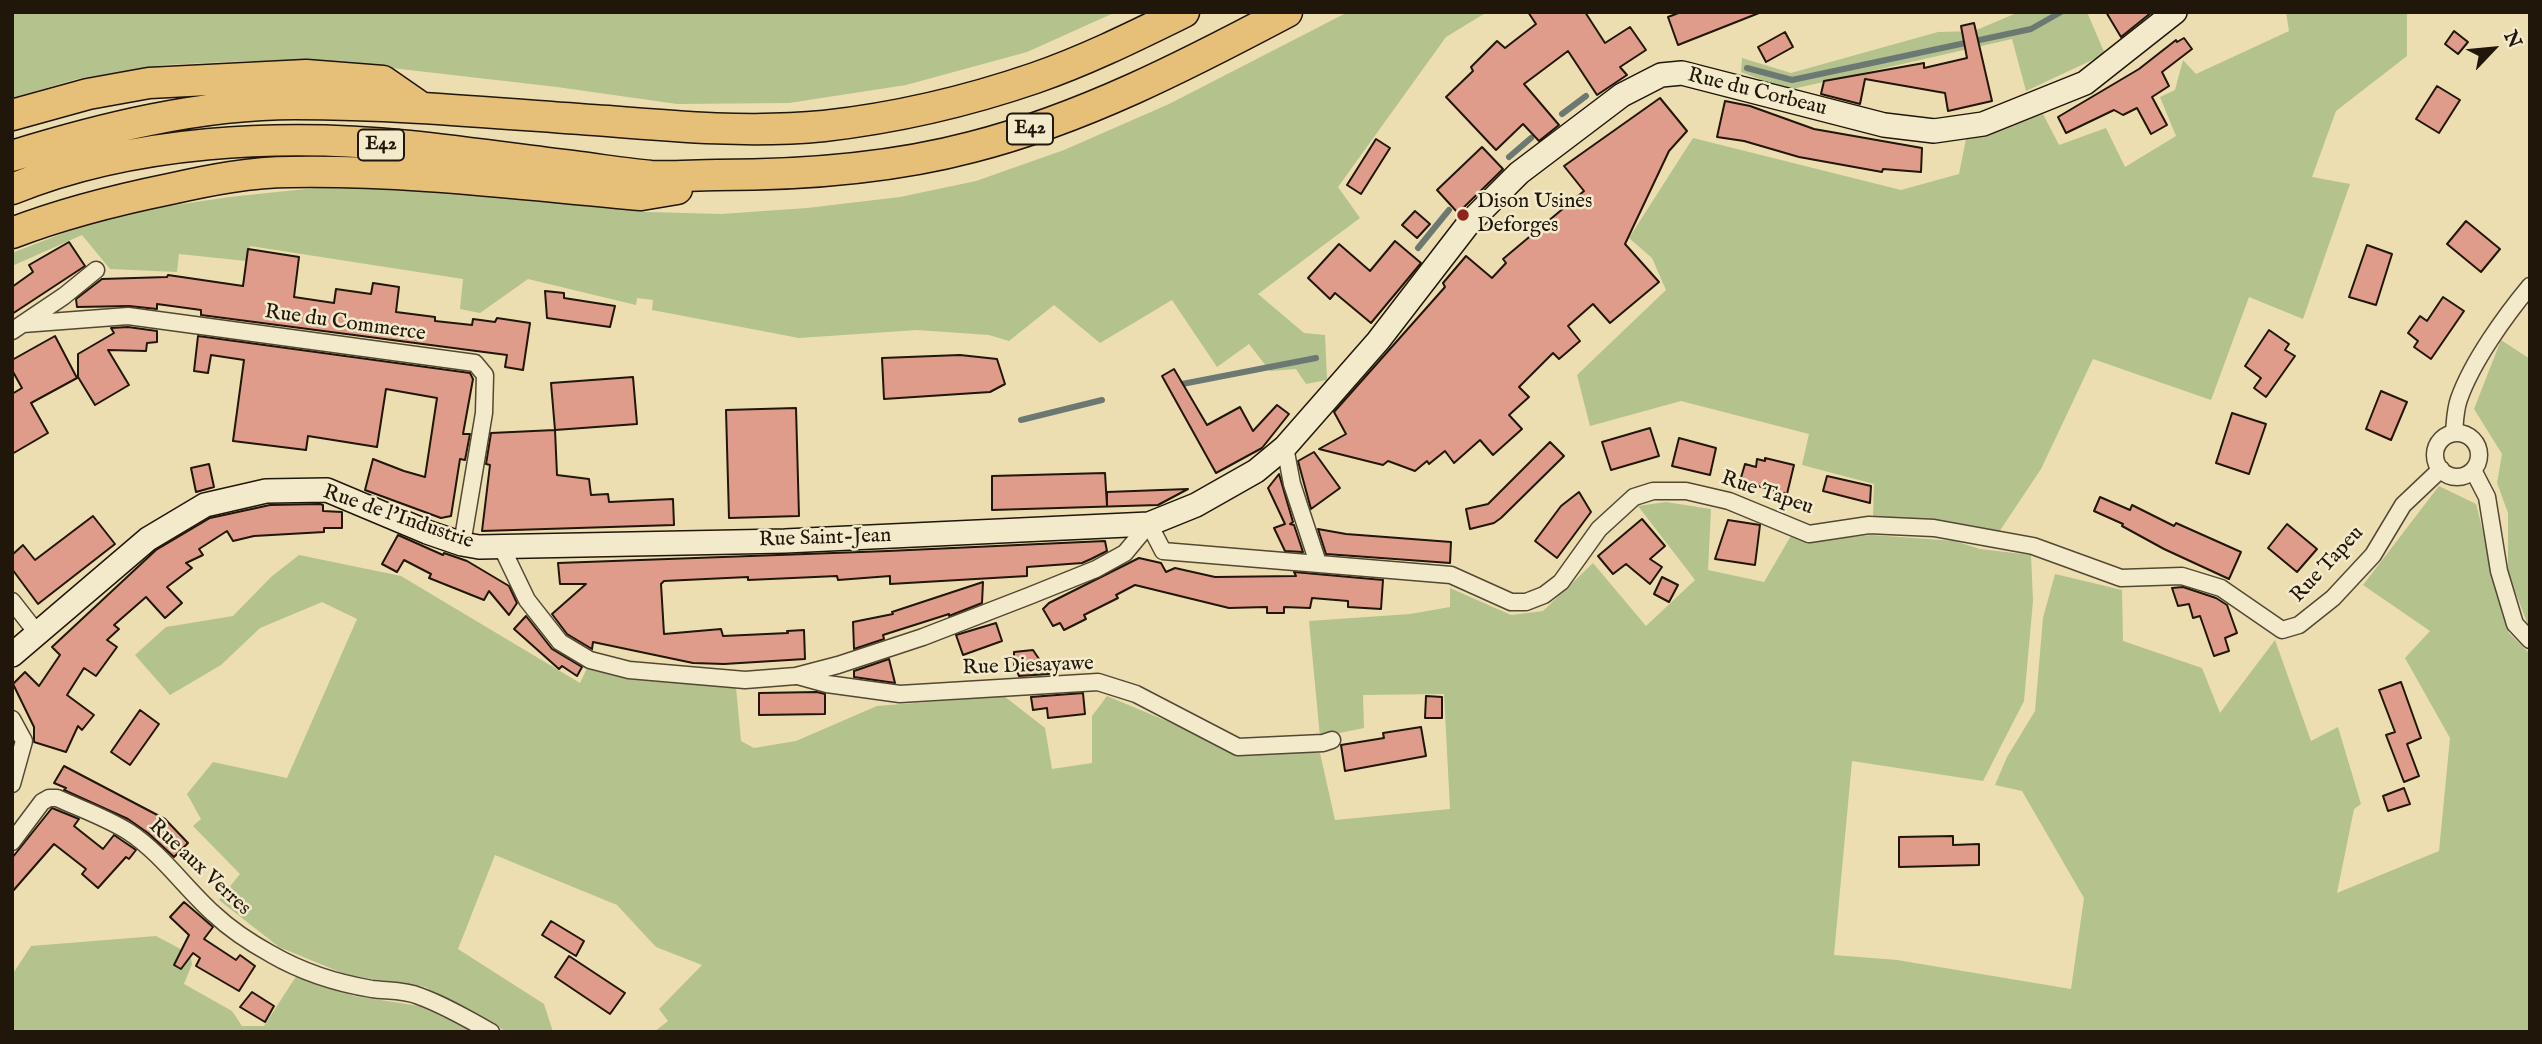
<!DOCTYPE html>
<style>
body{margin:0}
#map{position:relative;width:2542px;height:1044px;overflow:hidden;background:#ecdeb0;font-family:"IM FELL English",serif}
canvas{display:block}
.frame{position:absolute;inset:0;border:14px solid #201609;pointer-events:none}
.north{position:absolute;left:2458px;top:14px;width:70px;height:70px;-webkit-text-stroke:5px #f3eacc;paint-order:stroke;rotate:64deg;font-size:19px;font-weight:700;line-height:28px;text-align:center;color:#201609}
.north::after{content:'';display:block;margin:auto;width:24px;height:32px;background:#201609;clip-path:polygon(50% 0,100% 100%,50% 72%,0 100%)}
</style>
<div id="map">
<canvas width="2542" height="1044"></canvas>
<div class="frame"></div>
<div class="north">N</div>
</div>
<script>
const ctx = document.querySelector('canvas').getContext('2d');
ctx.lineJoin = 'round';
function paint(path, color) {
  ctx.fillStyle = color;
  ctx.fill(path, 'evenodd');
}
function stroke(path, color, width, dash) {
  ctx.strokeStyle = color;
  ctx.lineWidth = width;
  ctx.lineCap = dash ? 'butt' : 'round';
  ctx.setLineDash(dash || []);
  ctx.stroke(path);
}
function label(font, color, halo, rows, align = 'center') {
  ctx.font = font + ' "IM FELL English",serif';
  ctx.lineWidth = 5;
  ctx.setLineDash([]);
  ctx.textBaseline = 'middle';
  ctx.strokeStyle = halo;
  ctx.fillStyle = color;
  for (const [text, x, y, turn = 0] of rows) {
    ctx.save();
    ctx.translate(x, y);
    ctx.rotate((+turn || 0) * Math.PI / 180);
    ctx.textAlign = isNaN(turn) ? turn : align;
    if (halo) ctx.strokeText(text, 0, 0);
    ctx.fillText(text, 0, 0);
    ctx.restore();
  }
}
const green = new Path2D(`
 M12,12H1116L1027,52L906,85L789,103L677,104L557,87L348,63L248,61L164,65L77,79L12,98Z
 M1348,12H1487L1446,37L1338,187L1360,218L1258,294L1304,333L1325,335L1327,380L1306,384L1296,369L1270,371L1249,344L1217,367L1172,300L1100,343L1054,305L1009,341L989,335L917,330L799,338L652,310L653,300L637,298L636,305L528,279L480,313L460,309L463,279L250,246L246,261L179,254L177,272L110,269L82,235L12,266V253L79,227L136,211L229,197L335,186L526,196L648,212L721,214L807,208L900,197L976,181L1064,150L1169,104Z
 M2019,12H2087L2105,54L2026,91L2012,39L1788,90L1741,72L1742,58L1791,73L1938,32L1974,31Z
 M2286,12H2407V56L2336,111L2312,177L2350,184L2303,319L2249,297L2211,400L2093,359L2041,469L1999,532L1873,517L1874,484L1802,465L1809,434L1681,401L1590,426L1577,375L1666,290L1652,258L1629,238L1693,138L1901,190L1959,174L1966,139L2043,114L2059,145L2106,128L2125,167L2176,136L2160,97L2175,90L2183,60L2196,74L2289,31Z
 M2501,340L2530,359V630L2508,573V513L2497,483L2502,454L2474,409Z
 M2439,486L2476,504L2509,633L2530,654V1032H654L668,1021L659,1009L702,965L656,947L617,905L495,855L458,949L544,1004L553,1032H507L425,987L347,975L279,947L219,900L240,874L193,826L201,819L187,794L213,762L287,778L357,619L322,602L260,628L221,665L170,695L135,655L166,627L233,616L271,577L299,555L401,576L580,683L588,666L628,679L736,687L741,741L754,748L796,741L877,706L1004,696L1045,728L1052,769L1092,763V716L1107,696L1241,752L1320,753L1335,820L1450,809L1444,694L1363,695L1364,728L1320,737L1309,621L1410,614L1450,607V588L1511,615L1543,611L1593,563L1646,626L1695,580L1638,506L1666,502L1711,509L1708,570L1764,582L1792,534L1812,541L1872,535L1955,541L1980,549L2031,555L2033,601L2024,701L1983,781L1852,761L1834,955L1897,960L2071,989L2084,898L2022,791L1995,785L2007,757L2035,711L2043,618L2055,574L2122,590L2123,641L2202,668L2220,713L2275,640L2311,741L2338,727L2361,804L2354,809L2337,893L2439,851L2450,738L2405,658L2430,631L2363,585Z
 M156,936L190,954L192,964L184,984L232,1011L242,1026H264L297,975L354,996L420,1006L475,1032H12V975L31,946Z`);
const stream = new Path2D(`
 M1747,68L1792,80L2031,29L2061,12
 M1562,114L1586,96
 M1509,157L1531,138
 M1418,248L1449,210
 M1177,385L1316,358
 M1021,420L1102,400`);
const building = new Path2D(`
 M1528,12H1585L1605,43L1630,27L1646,50L1620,67L1627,75L1597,95L1568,51L1524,84L1559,125L1539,141L1523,124L1496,150L1446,97L1473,71L1471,67L1497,41L1505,48L1536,24Z
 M1681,12H1758L1759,13L1678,45L1668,17Z
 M2106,12H2152L2121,37Z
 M1974,23L1992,101L1948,111L1945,93L1865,79L1860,104L1821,94L1824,81L1924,63V68L1967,58L1961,26Z
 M2454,31L2468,42L2458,54L2445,44Z
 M1785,32L1793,47L1766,62L1758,47Z
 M2184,38L2192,49L2162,72L2169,86L2152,97L2167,125L2151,134L2137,108L2123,115L2114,110L2066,133L2058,117L2139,69L2176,40L2177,42Z
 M2437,86L2460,100L2439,133L2416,119Z
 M1660,98L1687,131L1669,151L1625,244L1659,282L1610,323L1593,304L1568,326L1580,341L1559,359L1553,353L1519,387L1529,397L1509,415L1522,429L1493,455L1480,440L1454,463L1445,451L1429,464L1427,461L1415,471L1388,461L1383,465L1319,449L1346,434L1334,412L1445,287L1443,283L1466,256L1492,278L1506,263L1503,259L1584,191L1564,166Z
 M1725,101L1750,106L1814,129L1922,148L1921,172L1883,169L1882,172L1799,157L1744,141L1717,137Z
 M1376,139L1390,148L1361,194L1347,185Z
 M1482,147L1503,169L1458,213L1437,190Z
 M1415,211L1430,224L1417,238L1402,225Z
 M2466,221L2500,249L2481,272L2447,244Z
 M1395,241L1421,263L1371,323L1335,293L1330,299L1308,278L1339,244L1370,271Z
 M69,242L85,266L12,314V287L33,272L29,265Z
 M2367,245L2392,254L2376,305L2349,297Z
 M248,249L299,257L294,297L334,303L336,289L371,294L373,283L399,287L396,312L435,317V321L472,325L473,319L495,322L497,318L530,323L523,370L505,367L507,355L201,315V310L157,304V309L129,306L77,307L76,299L102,279L167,277L168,275L243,286Z
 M545,291L564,293V298L615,306L610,327L547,318Z
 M2443,297L2464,311L2431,359L2414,347L2418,341L2408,333L2420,316L2427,321Z
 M128,327L157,331V342L147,343L146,351L108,350L129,385L95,405L78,377V354L114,333L111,328Z
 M2269,330L2289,344L2285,350L2295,356L2266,397L2254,388L2261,378L2245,366Z
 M55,336L77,378L31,403L48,433L12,454V394L22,388L12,370V360Z
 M198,336L470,373L473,379L463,434H470L465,460L460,459L451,516L441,518L365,490L373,459L404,471L425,477L437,398L386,389L377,447L308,436L306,450L233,441L244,360L211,355L208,373L194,371Z
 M960,355L997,359L1005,384L990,392L884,399L882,358Z
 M1174,369L1207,425L1240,407L1253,431L1277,405L1289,414L1262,448L1216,473L1162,376Z
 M633,377L637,424L555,430L551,383Z
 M2381,391L2407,402L2391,440L2366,429Z
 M796,408L799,516L729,518L726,410Z
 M2232,413L2266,424L2249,474L2216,463Z
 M1650,428L1659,456L1611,470L1602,442Z
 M555,430L557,475L589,479L591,495L608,494L609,502L673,499L674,525L482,531L490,465L486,464L491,433Z
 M1679,438L1716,448L1710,475L1672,466Z
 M1550,442L1564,456L1501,518L1494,523L1470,529L1466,509L1488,504Z
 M1314,452L1340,488L1311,509L1298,461Z
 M1765,458L1794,465L1787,494L1740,481L1745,464L1756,467L1757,459L1765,461Z
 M209,464L214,487L196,492L191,468Z
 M1105,473L1107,506V492L1188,489L1158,505L992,510V476Z
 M1279,474L1293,522L1290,524L1294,525L1303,552L1285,551L1274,528L1285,524L1268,488Z
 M1827,476L1871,486L1870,503L1823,491Z
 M1579,492L1591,512L1557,558L1535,541L1561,506Z
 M2100,497L2130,510L2132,505L2174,526L2176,523L2241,552L2229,579L2164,549L2122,526L2123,524L2094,511Z
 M320,504L323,505V511L342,512V528H324V532L254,536L233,541L227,531L199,549L203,555L186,563L192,568L167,587L182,603L165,618L146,597L114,625L119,629L107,640L117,647L96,676L84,668L67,695L94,715L82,730L78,726L66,752L34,742V727L13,684L25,672L39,686L60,655L52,647L156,550L210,518L270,505Z
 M93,516L115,544L38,604L12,569V555L23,545L35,560Z
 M1642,519L1665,546L1650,559L1662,567L1650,584L1626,564L1613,574L1598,556Z
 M1728,520L1760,525L1755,565L1715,559Z
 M2287,524L2317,549L2297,572L2268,548Z
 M1318,529L1346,534L1451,542L1450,563L1326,554Z
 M398,535L443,555L444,553L467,561L509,586L517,603L509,615L489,591L484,600L429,578L431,574L404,560L397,572L382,564Z
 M1105,541L1107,551L1091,559L1082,563L1027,567V576L890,584V576L838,580L837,576L748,580V577L664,581L661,584L664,634L721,629L723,636L788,633L787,631L804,630L805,659L724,664L693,663L593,642L592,649L567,634L552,614L586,584H560L558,563L888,551Z
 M1139,558L1161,563L1166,572L1175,568L1215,577L1296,576L1294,572L1383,580L1381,609L1348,607V601L1312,598L1310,608L1284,607V613H1267V607L1229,608L1135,585L1116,595L1118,598L1084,615L1086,619L1064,630L1060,623L1053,626L1043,609L1049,603Z
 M1662,577L1678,585L1669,602L1654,594Z
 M983,582L982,603L949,616V614L883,635L884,639L854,649L853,622L893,614L892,612Z
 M2183,587L2216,598L2227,605L2237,633L2225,638L2229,651L2214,656L2200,616L2193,618L2189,604L2178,606L2172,588Z
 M526,616L552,649L582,667L577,676L562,666L559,669L514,629Z
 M996,623L1002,641L963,655L956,635Z
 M1033,650L1049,674L1019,676L1014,664V652Z
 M889,659L895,683L854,677V671Z
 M2401,682L2421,738L2407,744L2419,776L2404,782L2386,735L2395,732L2379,690Z
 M817,692L825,694V714L759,715V693Z
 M1083,693L1085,714L1048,718L1047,708L1033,710L1031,697Z
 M1426,696L1442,697V718H1425Z
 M140,710L159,724L130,765L111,752Z
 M1421,727L1426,756L1345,771L1341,745L1384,738L1383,733Z
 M64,766L165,819L188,843L174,857L148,833L128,819L64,790L66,788L54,783Z
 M2404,788L2410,804L2388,811L2383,796Z
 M52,808L79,819L74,826L103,849L114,835L136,850L129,859L126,857L98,888L82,874L86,869L54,844L12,892V858Z
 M1953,836V845L1979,844V865L1899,867V837Z
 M184,902L213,927L204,939L236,960L240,955L255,966L239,991L196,966L200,958L193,953L181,969L174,965L189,935L170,917Z
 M551,921L584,941L576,956L542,935Z
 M569,956L625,993L610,1014L555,977Z
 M252,992L274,1006L265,1022L240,1007Z`);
const street = new Path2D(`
 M23,324L128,316L475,363L485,375L484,413L462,544
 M12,331L64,296L96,270
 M2454,433C2455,422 2455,410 2459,399C2472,362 2505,316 2530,286
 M2435 455a22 22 0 1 1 44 0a22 22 0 1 1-44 0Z
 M1285,447L1292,484L1318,563
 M2473,470L2487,497L2499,571L2515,624L2530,640
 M501,546L527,600L560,642L590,660L629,670L745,680L796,676L838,665L923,637L1029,596L1096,569L1125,553L1149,524L1163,551L1451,575L1511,602H1526L1544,595L1561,582L1599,529L1634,497L1653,491H1686L1729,501L1809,534L1869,525L1934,528L2033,546L2121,578L2182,576L2221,588L2282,630L2299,625L2333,598L2373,555L2403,505L2441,469
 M12,601L37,633
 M798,676L827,684L900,694L1098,682L1136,694L1238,747L1323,743L1332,740
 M12,719L24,741L12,784
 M12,842L42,802L49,798H57C81,809 107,818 129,832C161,853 186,889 214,914C231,930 251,943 271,954C302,972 336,983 372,989C387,991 405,990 419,996C444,1005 468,1019 491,1032`);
const secondary = new Path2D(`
 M12,655L148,539L205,505L266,491L327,490L427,532L462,544L479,547L785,541L1149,524L1196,505L1256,471L1285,447L1378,341L1469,223L1519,173L1622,95L1661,75L1682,73L1884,125L1934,131L1983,124L2085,83L2175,12`);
const highway = new Path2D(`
 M12,115L88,94L149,83L306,75L383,81L422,108
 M12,156C103,128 200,104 295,104C400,104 504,114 608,121C680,127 752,133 824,126C895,118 968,101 1035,78C1087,60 1135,36 1184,12
 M12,189C133,140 281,133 409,146C466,152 522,160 579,167C603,170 627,174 651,176C673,177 695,175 717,175C803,175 889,169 972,147C1082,119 1187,65 1287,12
 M12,233C64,213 116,200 170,189C210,180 251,172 291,172C408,170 525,185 641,195L677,189`);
const markers = [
 [1463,215,7,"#8f2418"]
];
const shields = [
 [1030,129,46],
 [381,145,46]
];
const shieldNames = [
 ["E42",1030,129],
 ["E42",381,145]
];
const streetNames = [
 ["Rue du Corbeau",1757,93,14],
 ["Rue du Commerce",345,324,8],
 ["Rue Tapeu",1767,494,19],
 ["Rue de l'Industrie",398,518,19],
 ["Rue Saint-Jean",825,539,-2],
 ["Rue Tapeu",2328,565,-47],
 ["Rue Diesayawe",1028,667,-2],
 ["Rue aux Verres",199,868,43]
];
const poiNames = [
 ["Dison Usines",1477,203],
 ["Deforges",1477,227]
];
paint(green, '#b4c28e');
stroke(stream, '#6c7872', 6);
paint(building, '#df9c8a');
stroke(building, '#201609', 2);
stroke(street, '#534833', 19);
stroke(secondary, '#201609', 26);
stroke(highway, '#201609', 33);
stroke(street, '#f3eacc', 16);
stroke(secondary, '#f3eacc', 23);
stroke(highway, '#e6bf78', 30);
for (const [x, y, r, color] of markers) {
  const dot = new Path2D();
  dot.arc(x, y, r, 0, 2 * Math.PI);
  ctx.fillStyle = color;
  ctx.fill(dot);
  stroke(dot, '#f3eacc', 2.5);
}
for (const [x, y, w] of shields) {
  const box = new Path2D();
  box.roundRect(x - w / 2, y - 15.5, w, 31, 5);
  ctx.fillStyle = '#f3eacc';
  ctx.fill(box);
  stroke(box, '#201609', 2);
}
label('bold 19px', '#201609', null, shieldNames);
label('21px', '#201609', '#f3eacc', streetNames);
label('21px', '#201609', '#f3eacc', poiNames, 'left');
</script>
